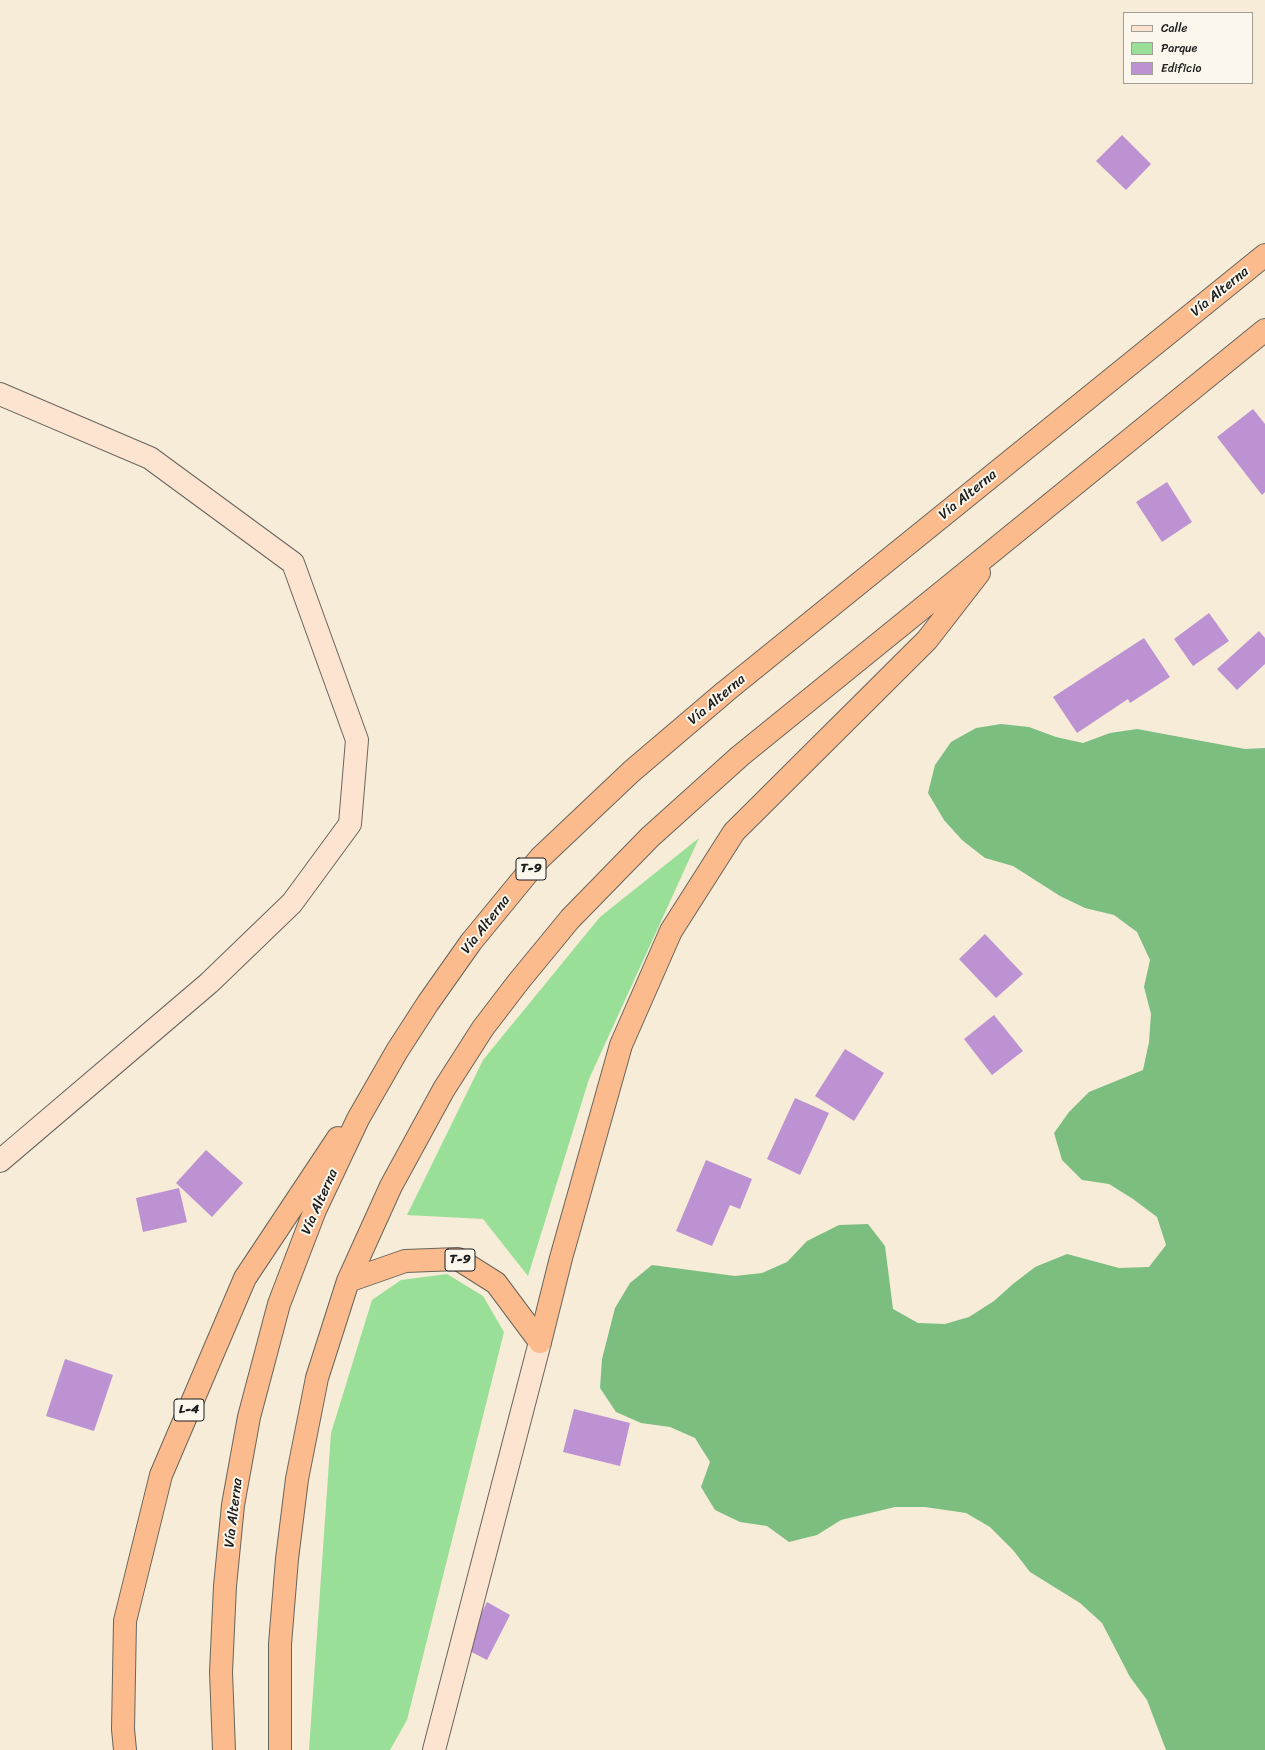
<!DOCTYPE html>
<meta charset="utf-8">
<style>
body{margin:0}
#map{position:relative;width:1265px;height:1750px;overflow:hidden;background:#f6ecd7;font-family:Sriracha,sans-serif}
canvas{display:block}
.legend{position:absolute;left:1123px;top:12px;width:130px;height:72px;box-sizing:border-box;background:#fbf7ec;border:1px solid #a29f99;margin:0;padding:5px 7px;list-style:none;font-size:12px;color:#1c1c1c}
.legend li{display:flex;align-items:center;gap:8px;height:20px}
.legend b{width:20px;border:1px solid #a29f99}
</style>
<div id="map">
<canvas width="1265" height="1750"></canvas>
<ul class="legend">
<li><b style="height:5px;background:#fde4d1"></b>Calle</li>
<li><b style="height:11px;background:#9adf97"></b>Parque</li>
<li><b style="height:11px;background:#bd92d2"></b>Edificio</li>
</ul>
</div>
<script>
const ctx = document.querySelector('canvas').getContext('2d');
ctx.lineJoin = 'round';
function paint(path, color) {
  ctx.fillStyle = color;
  ctx.fill(path, 'evenodd');
}
function stroke(path, color, width, dash) {
  ctx.strokeStyle = color;
  ctx.lineWidth = width;
  ctx.lineCap = dash ? 'butt' : 'round';
  ctx.setLineDash(dash || []);
  ctx.stroke(path);
}
function label(font, color, halo, rows, align = 'center') {
  ctx.font = font + ' Sriracha,sans-serif';
  ctx.lineWidth = 4;
  ctx.setLineDash([]);
  ctx.textBaseline = 'middle';
  ctx.strokeStyle = halo;
  ctx.fillStyle = color;
  for (const [text, x, y, turn = 0] of rows) {
    ctx.save();
    ctx.translate(x, y);
    ctx.rotate((+turn || 0) * Math.PI / 180);
    ctx.textAlign = isNaN(turn) ? turn : align;
    if (halo) ctx.strokeText(text, 0, 0);
    ctx.fillText(text, 0, 0);
    ctx.restore();
  }
}
const green = new Path2D(`
 M699,838L589,1079L528,1276L483,1219L407,1215L483,1060L600,917Z
 M447,1274L483,1296L504,1332L407,1720L390,1750H309L331,1433L372,1300L401,1280Z`);
const forest = new Path2D(`
 M1001,724L1029,727L1056,737L1083,743L1110,733L1137,729L1245,749L1265,748V1750H1166L1147,1700L1130,1677L1102,1623L1080,1603L1030,1572L1013,1550L990,1527L966,1513L925,1507H895L841,1520L817,1535L789,1542L767,1526L740,1522L715,1510L701,1487L710,1462L695,1438L670,1427L641,1423L616,1412L600,1388L602,1359L615,1308L630,1283L652,1265L735,1276L762,1273L787,1262L807,1241L839,1225L868,1224L885,1246L893,1309L918,1323L945,1324L969,1317L994,1301L1013,1284L1035,1267L1067,1254L1119,1268L1149,1267L1166,1245L1157,1217L1133,1199L1109,1184L1082,1180L1062,1160L1054,1133L1069,1112L1089,1092L1143,1070L1149,1042L1151,1014L1144,987L1150,960L1137,932L1114,915L1085,908L1060,896L1013,866L985,858L962,840L944,820L928,793L935,765L951,742L976,728Z`);
const building = new Path2D(`
 M1122,135L1151,164L1126,190L1096,161Z
 M1253,409L1265,424V492L1262,495L1217,437Z
 M1167,482L1192,522L1162,542L1136,502Z
 M1209,613L1229,641L1193,666L1174,639Z
 M1259,631L1265,638V664L1237,690L1217,669Z
 M1144,638L1170,677L1130,703L1128,699L1077,733L1053,697Z
 M985,934L1023,974L996,998L959,959Z
 M994,1015L1023,1051L992,1075L964,1039Z
 M845,1049L884,1073L854,1121L815,1096Z
 M795,1098L829,1113L800,1175L767,1159Z
 M206,1150L243,1183L212,1217L176,1183Z
 M706,1160L752,1179L740,1209L730,1205L712,1246L676,1231Z
 M179,1188L187,1222L143,1232L136,1198Z
 M65,1359L113,1375L94,1431L46,1416Z
 M574,1409L630,1423L620,1466L563,1452Z
 M487,1602L510,1615L487,1660L464,1648Z`);
const secondary = new Path2D(`
 M0,394L150,458L293,563L357,740L350,824L292,903L209,983L0,1161
 M434,1750L540,1342`);
const highway = new Path2D(`
 M348,1281L405,1261L458,1259L496,1283L540,1342
 M540,1342L561,1258L621,1045L671,931L734,832L927,640L979,573
 M125,1750L123,1729L125,1621L161,1475L245,1278L338,1138
 M224,1750L221,1672L225,1586L233,1505L249,1417L279,1304L315,1210L358,1119L397,1051L428,1003L471,942L540,858L632,771L726,691L1265,255
 M280,1750V1644L287,1559L297,1479L317,1378L348,1281L391,1186L444,1089L483,1028L519,981L570,919L650,837L740,756L1265,330`);
const shields = [
 [531,869,30],
 [460,1260,30],
 [189,1410,30]
];
const shieldNames = [
 ["T-9",531,869],
 ["T-9",460,1260],
 ["L-4",189,1410]
];
const streetNames = [
 ["Vía Alterna",1220,292,-39],
 ["Vía Alterna",968,495,-39],
 ["Vía Alterna",717,700,-40],
 ["Vía Alterna",486,925,-52],
 ["Vía Alterna",320,1202,-66],
 ["Vía Alterna",234,1513,-83]
];
paint(green, '#9adf97');
paint(forest, '#7bbe80');
paint(building, '#bd92d2');
stroke(secondary, '#68655d', 24);
stroke(highway, '#68655d', 24);
stroke(secondary, '#fde4d1', 22);
stroke(highway, '#fbbb8d', 22);
for (const [x, y, w] of shields) {
  const box = new Path2D();
  box.roundRect(x - w / 2, y - 11, w, 22, 3);
  ctx.fillStyle = '#fbf7ec';
  ctx.fill(box);
  stroke(box, '#1c1c1c', 1);
}
label('bold 13px', '#1c1c1c', null, shieldNames);
label('14px', '#1c1c1c', '#fbf7ec', streetNames);
</script>
